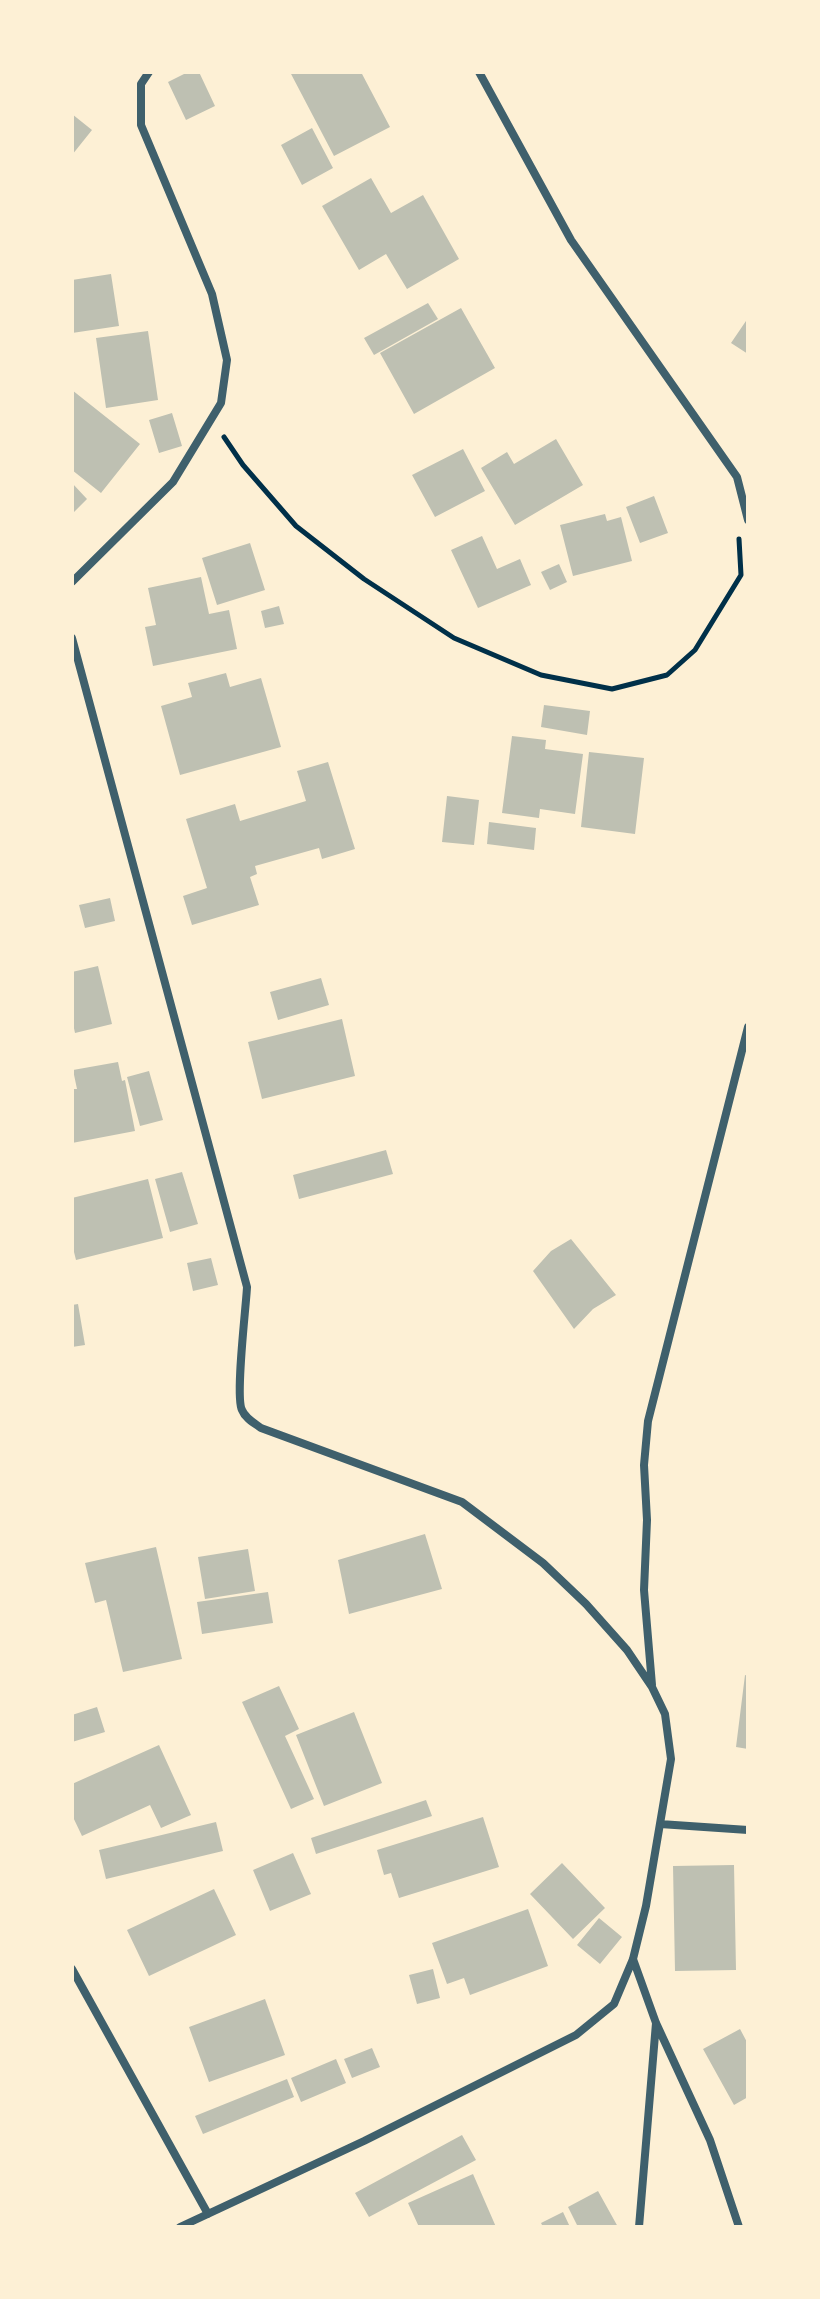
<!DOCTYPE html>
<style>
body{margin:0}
#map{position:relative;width:820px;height:2299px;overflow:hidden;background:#fdf0d5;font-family:"IBM Plex Sans",sans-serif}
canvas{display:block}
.frame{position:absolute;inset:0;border:74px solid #fdf0d5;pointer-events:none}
</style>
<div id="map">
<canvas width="820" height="2299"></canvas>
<div class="frame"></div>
</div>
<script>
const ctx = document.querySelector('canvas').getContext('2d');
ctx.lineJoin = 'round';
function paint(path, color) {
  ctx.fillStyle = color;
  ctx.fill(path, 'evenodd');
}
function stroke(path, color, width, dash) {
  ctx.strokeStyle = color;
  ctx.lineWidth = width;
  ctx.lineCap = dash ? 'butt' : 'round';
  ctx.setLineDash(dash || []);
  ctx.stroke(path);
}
const building = new Path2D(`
 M188,72H199L215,106L186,120L168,82Z
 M290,72H361L390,127L334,156Z
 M72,114L92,130L72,155Z
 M312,128L333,168L302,185L281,145Z
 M371,178L391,213L423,195L459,259L407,289L386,254L359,270L322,206Z
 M111,274L119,326L72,333V280Z
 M428,303L438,319L374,355L364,338Z
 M461,308L495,368L414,414L380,353Z
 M748,318V354L731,343Z
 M148,331L158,400L106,408L96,338Z
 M72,390L140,444L101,493L72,470Z
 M172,413L182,446L159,453L149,420Z
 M556,439L583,485L515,525L481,468L507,452L514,464Z
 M463,449L485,491L435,517L412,475Z
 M72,483L87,499L72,514Z
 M654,496L668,533L640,543L626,507Z
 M605,514L607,521L621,517L632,561L573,576L560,525Z
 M482,536L497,569L520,559L531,585L478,608L451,550Z
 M250,543L265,590L217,605L202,558Z
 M559,564L567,582L550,590L541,572Z
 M201,577L209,614L229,610L237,649L153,666L145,627L156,625L148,588Z
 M279,606L284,624L265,628L261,611Z
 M226,673L230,687L261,678L281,747L180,775L161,706L192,697L188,683Z
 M544,705L590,711L587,735L541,727Z
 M512,736L546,740L545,749L583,754L575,814L540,809L539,818L502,813Z
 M589,752L644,758L635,834L581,827Z
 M328,762L355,849L322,859L319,848L255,866L257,874L250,877L259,905L192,925L183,896L207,888L186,819L235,804L240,821L306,801L297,771Z
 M447,796L479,800L474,845L442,842Z
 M489,822L536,828L534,850L487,844Z
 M110,898L115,921L85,928L79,905Z
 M98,966L112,1024L75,1033L72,1019V972Z
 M321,978L329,1005L278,1020L270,992Z
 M342,1019L355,1076L262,1099L248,1042Z
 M118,1062L122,1081L125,1080L135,1131L72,1143V1089H77L73,1070Z
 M149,1071L163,1120L140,1126L127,1077Z
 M386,1150L393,1174L299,1199L293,1175Z
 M182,1172L198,1224L170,1232L155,1179Z
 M148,1179L163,1238L76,1260L72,1244V1198Z
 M571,1239L616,1295L593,1309L574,1329L533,1271L551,1251Z
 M211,1258L218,1285L193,1291L187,1263Z
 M78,1304L85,1345L72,1347V1305Z
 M425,1534L442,1589L349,1614L338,1560Z
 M156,1547L182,1659L123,1672L106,1600L95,1603L85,1563Z
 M248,1549L255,1591L205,1599L198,1557Z
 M268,1592L273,1623L202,1634L197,1602Z
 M745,1675L748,1676V1749L736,1747Z
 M279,1686L299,1729L285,1736L314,1799L291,1809L242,1702Z
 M97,1707L105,1732L72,1742V1715Z
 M354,1712L382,1783L324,1806L296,1735Z
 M159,1745L191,1815L161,1828L150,1805L82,1836L72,1815V1784Z
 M426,1800L432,1816L316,1854L311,1838Z
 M483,1817L499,1867L399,1898L391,1873L384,1875L377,1850Z
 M216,1822L223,1851L106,1879L99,1850Z
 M293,1853L311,1894L270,1911L253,1870Z
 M562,1863L605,1908L573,1939L530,1894Z
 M734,1865L736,1970L675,1971L673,1866Z
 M214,1889L236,1935L149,1976L127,1930Z
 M528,1909L548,1966L470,1995L464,1978L447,1984L432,1943Z
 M599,1918L622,1937L600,1964L577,1945Z
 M433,1969L440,1998L417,2004L409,1975Z
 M265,1999L285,2055L209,2082L189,2027Z
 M740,2029L748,2044V2097L734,2105L703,2049Z
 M372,2048L380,2067L352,2078L344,2059Z
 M336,2059L346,2083L301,2102L291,2078Z
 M287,2079L294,2097L203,2134L195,2116Z
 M462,2135L476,2160L369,2217L355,2193Z
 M473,2174L496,2227H419L408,2203Z
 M598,2191L618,2227H578L568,2207Z
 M563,2212L570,2227H543L541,2223Z`);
const path = new Path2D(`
 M224,437L243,465L296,526L364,579L454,638L541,675L612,689L667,675L695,650L741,575L739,539`);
const minor = new Path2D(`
 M479,72L571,240L737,477L748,520
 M72,582L173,482L221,403L227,360L212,294L141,125V84L149,72
 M72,638L247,1287C246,1308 235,1397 242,1410C245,1418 254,1423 261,1428L462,1502L543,1563L586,1604L627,1650L652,1687L665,1714L671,1759L646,1906L633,1959L614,2004L576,2035L364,2141L180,2227
 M652,1685L644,1590L647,1520L644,1465L648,1421L748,1027
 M660,1824L748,1830
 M633,1959L656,2023L710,2140L739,2227
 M72,1969L208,2214
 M639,2227L656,2023`);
paint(building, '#bec0b2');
stroke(path, '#003049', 5);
stroke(minor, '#3f606c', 8);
</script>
